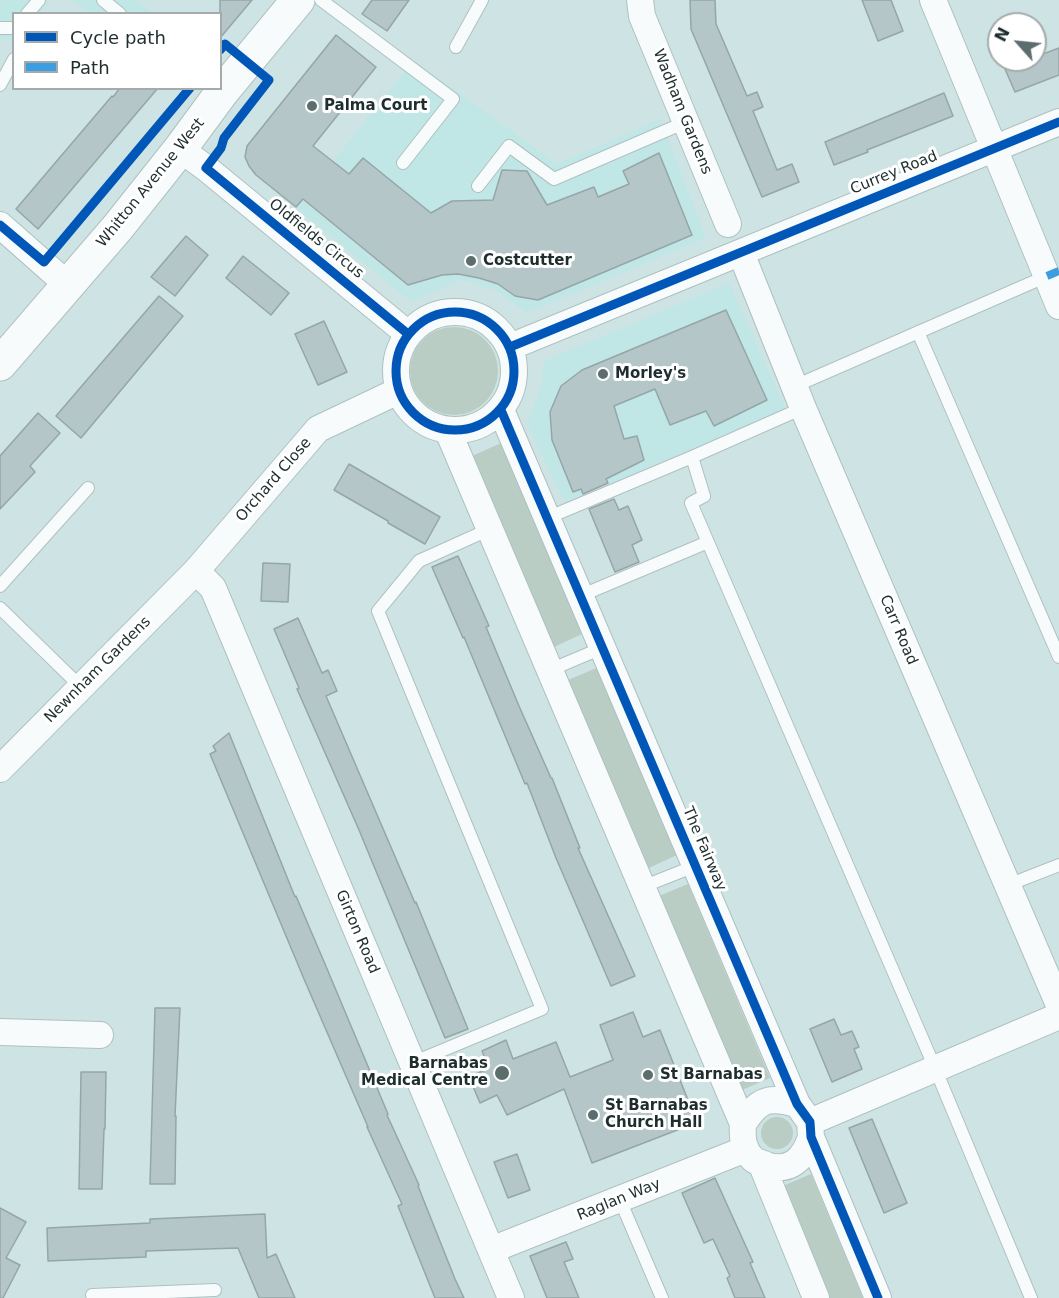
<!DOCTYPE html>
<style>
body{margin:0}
#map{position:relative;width:1059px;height:1298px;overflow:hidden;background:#cee4e4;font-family:"DejaVu Sans",sans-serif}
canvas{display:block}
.legend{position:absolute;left:12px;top:12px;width:210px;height:78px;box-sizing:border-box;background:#fff;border:2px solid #a5abab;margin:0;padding:8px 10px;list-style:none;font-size:18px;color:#1e2d2d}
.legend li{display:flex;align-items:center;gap:12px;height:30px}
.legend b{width:30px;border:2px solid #a5abab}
.north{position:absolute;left:987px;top:12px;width:60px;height:60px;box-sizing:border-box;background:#fff;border:2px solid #a5abab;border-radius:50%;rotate:297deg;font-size:16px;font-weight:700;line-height:24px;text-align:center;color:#1e2d2d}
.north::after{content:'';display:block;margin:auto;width:21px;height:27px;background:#5c6d6d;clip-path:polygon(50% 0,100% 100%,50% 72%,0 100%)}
</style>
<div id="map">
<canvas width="1059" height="1298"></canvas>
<ul class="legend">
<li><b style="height:8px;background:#0057b8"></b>Cycle path</li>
<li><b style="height:8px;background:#3c9de1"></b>Path</li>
</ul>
<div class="north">N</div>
</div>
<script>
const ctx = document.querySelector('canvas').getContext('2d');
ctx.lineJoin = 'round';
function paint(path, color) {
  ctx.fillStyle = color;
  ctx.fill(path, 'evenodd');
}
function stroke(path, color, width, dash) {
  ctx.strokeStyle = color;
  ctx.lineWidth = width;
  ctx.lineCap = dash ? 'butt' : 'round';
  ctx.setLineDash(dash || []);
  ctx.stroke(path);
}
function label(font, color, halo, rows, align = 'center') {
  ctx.font = font + ' "DejaVu Sans",sans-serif';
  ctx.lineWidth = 6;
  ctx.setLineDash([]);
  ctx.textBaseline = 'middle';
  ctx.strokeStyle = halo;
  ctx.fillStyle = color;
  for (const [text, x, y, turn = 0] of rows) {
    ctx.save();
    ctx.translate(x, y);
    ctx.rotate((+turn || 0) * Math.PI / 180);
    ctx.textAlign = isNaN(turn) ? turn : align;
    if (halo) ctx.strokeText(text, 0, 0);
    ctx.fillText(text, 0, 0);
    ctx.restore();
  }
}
const built = new Path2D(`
 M0,0H51L40,13L14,14L13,40L0,39Z
 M72,0H135L153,13H90Z
 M414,60L557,164L660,119L706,238L527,313L495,290L461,280L412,302L296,208Z
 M729,283L786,410L565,502L527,424L540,390L544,361Z`);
const green = new Path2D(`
 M410 371a44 44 0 1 1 88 0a44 44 0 1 1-88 0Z
 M501,443L582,634L554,647L472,456Z
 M599,667L679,854L649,868L568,680Z
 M688,884L770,1078L742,1090L659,896Z
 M761 1133a16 16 0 1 1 32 0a16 16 0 1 1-32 0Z
 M811,1174L863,1298H830L783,1186Z`);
const building = new Path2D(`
 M220,0H252L220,38Z
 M372,0H409L387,31L362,14Z
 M690,0H715L716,24L747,96L757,92L763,107L753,111L777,170L792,164L799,182L762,197L691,29Z
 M862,0H891L903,31L878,41Z
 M336,35L376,67L313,146L349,174L363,158L431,213L452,201L493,200L502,170L527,171L547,205L594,187L598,197L629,184L623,171L659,153L692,235L538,300L515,296L498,284L479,278L458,274L442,275L408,285L303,199L296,207L256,175L249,166L245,157L247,146Z
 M1059,48V75L1015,92L1005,69L1028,60H1035V57Z
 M120,88H158L38,229L16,209L112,96L113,97Z
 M944,93L953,116L867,150L868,152L834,165L825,142Z
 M186,236L208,255L175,296L151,277Z
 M243,256L289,293L271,315L226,278Z
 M159,296L183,316L81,438L56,416Z
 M726,310L767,400L714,426L706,411L670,425L655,389L614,406L624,439L637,436L644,460L606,479L608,483L583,494L581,489L573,492L552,440L550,412L561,386L582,370Z
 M324,321L347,372L318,385L295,334Z
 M38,413L60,433L30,466L35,472L0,509V456Z
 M349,464L440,517L425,544L388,523V521L334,490Z
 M614,499L619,510L628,506L642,540L632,545L639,562L615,572L589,509Z
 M458,556L489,626L486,627L519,706L551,778H552L580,848H578L635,976L611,986L556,858L527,783L525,784L464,637L463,638L432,567Z
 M263,563L290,564L288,602L261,601Z
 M298,618L322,673L328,670L337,691L326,696L415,903L416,902L468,1029L445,1038L359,830L297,689L299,688L274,629Z
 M229,733L295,897L296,896L325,964L388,1114L387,1115L419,1185L418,1186L455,1279L464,1298H435L398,1206L402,1204L367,1127H368L304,979L210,754L216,751L213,746Z
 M155,1008H180L175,1116H176L175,1184H150Z
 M633,1012L643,1037L660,1030L694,1115L682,1120L685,1127L592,1163L564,1089L507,1115L497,1095L480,1103L469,1077L489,1068L482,1051L506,1040L513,1059L556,1042L570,1077L613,1060L600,1025Z
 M834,1019L841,1035L852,1031L859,1047L854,1049L862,1069L832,1082L810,1029Z
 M81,1072H106L105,1129H104L102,1189H79Z
 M872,1119L907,1203L884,1213L849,1128Z
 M517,1154L530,1190L508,1198L494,1162Z
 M715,1178L753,1262L750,1263L765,1298H735L727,1278L730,1276L713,1239L704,1243L682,1193Z
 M0,1208L26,1222L6,1258L20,1265L3,1298H0Z
 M265,1214L267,1258L276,1254L295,1298H259L238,1248L146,1251V1257L48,1261L47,1228L150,1223V1219Z
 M566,1242L573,1259L564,1262L579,1298H547L530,1256Z`);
const lane = new Path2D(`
 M103,0L120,14
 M321,0L453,99L403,163
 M27,14L39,0
 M0,28H14
 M456,47L482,0
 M0,85L14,59
 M478,186L509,146L554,179L686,122
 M918,332L1059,657
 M795,386L1047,276
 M803,408L692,457L704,496L691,503L935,1068L1031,1298
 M547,518L692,457
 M0,586L88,488
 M580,596L708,542
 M0,608L81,687
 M550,670L602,648
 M1008,885L1059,865
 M642,887L695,866
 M412,1063L542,1009L378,611L419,561L490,529
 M620,1200L662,1298
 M92,1295L215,1290`);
const street = new Path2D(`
 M640,0L642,16L728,224
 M933,0L1059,306
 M180,149L206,168L408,334
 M0,225L68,285
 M741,253L803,408L1059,1005
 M396 371a59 59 0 1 1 118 0a59 59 0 1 1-118 0Z
 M510,347L1059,122
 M501,410L797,1104L810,1122L811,1137L878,1298
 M448,431L743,1124C742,1135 743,1151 753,1159C756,1162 762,1163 766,1165C790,1173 804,1159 811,1137
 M196,571L213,588L511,1298
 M0,769L196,571L318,429L398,391
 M0,1032L100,1035
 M810,1122L1059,1016
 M743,1124C759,1099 768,1096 797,1104
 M761,1163L816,1298
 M491,1250L746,1149`);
const primary = new Path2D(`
 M0,364L118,227L180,149L222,92L298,0`);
const quiet = new Path2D(`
 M1047,276L1059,271`);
const cycleway = new Path2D(`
 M220,50L225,44L269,80L224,138L221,148L206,168L408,334
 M0,225L44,262L190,88
 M396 371a59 59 0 1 1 118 0a59 59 0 1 1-118 0Z
 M510,347L1059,122
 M501,410L797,1104L810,1122L811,1137L878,1298`);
const markers = [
 [312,106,6,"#5c6d6d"],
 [471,261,6,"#5c6d6d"],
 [603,374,6,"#5c6d6d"],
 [502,1073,8,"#5c6d6d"],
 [648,1075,6,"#5c6d6d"],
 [593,1115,6,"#5c6d6d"]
];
const poiNames = [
 ["Palma Court",324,106],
 ["Costcutter",483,261],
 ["Morley's",615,374],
 ["Barnabas",488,1064,"right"],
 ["Medical Centre",488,1081,"right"],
 ["St Barnabas",660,1075],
 ["St Barnabas",605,1106],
 ["Church Hall",605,1123]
];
const streetNames = [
 ["Wadham Gardens",682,112,68],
 ["Currey Road",894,173,-22],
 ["Whitton Avenue West",151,183,-51],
 ["Oldfields Circus",316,239,39],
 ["Orchard Close",274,480,-49],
 ["Carr Road",898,630,67],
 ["Newnham Gardens",98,670,-45],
 ["The Fairway",704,849,67],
 ["Girton Road",357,932,67],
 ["Raglan Way",619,1200,-22]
];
paint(built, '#c0e6e5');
paint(green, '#b9cdc4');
paint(building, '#b4c6c8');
stroke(building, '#95a6a8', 1.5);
stroke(lane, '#afc0c0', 14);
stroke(street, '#afc0c0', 28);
stroke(primary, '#afc0c0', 35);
stroke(lane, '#f8fbfb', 12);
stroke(street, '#f8fbfb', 26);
stroke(primary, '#f8fbfb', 33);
stroke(quiet, '#3c9de1', 8, [15, 8]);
stroke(cycleway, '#0057b8', 9);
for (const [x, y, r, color] of markers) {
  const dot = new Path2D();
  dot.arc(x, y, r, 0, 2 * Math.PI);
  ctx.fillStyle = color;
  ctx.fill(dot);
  stroke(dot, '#fff', 2);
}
label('bold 15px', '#1e2d2d', '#fff', poiNames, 'left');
label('15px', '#1e2d2d', '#fff', streetNames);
</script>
